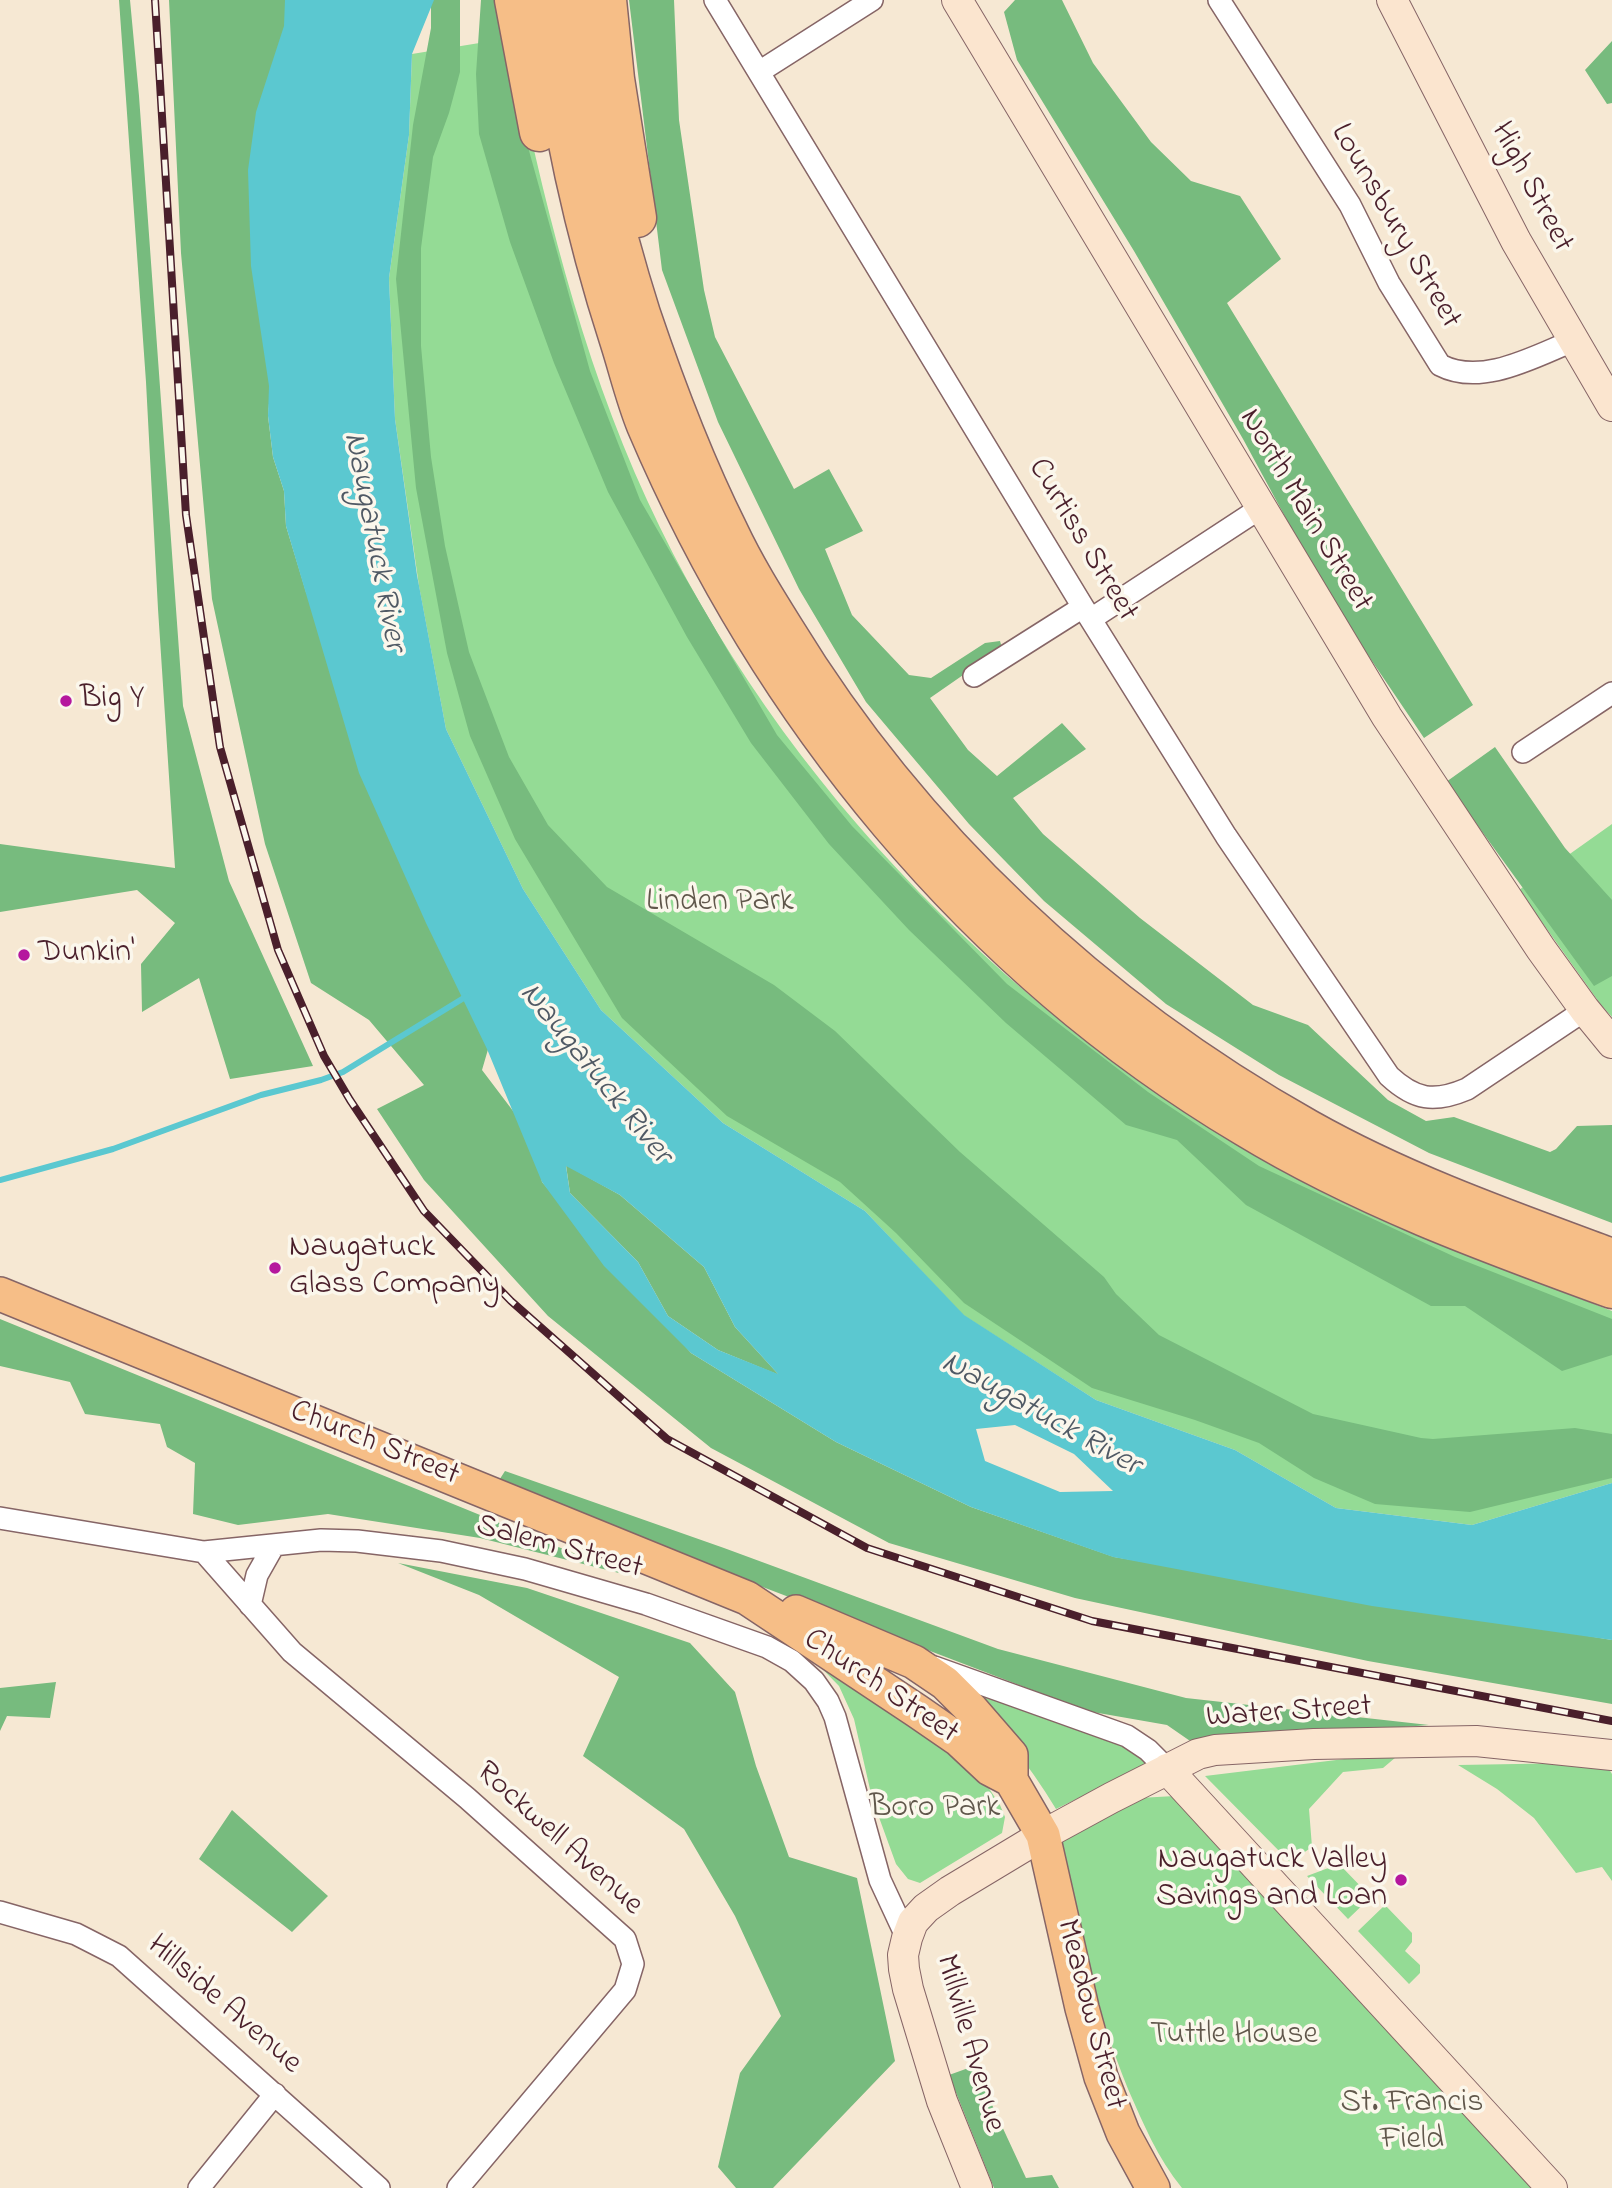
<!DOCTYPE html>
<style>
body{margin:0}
canvas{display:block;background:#f6e8d3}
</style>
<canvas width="1612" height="2188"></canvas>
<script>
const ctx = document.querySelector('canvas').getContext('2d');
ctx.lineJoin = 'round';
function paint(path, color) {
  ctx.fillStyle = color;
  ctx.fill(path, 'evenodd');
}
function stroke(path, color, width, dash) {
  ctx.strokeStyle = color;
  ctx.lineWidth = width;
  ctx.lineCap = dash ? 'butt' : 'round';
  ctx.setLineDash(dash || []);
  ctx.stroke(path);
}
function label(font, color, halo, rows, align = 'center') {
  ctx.font = font + ' "Indie Flower",sans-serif';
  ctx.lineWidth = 7;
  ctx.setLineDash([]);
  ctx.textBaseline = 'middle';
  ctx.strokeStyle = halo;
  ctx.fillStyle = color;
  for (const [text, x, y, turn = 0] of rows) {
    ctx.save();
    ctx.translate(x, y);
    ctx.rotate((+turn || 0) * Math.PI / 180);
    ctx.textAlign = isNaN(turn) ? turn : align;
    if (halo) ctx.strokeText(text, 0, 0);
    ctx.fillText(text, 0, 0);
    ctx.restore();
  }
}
const green = new Path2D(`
 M510,38C542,196 580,354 647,500C779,788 1022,1029 1299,1180C1398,1233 1507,1270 1612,1311V1483L1472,1525L1336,1508L1235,1450L1096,1400L963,1315L865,1211L723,1123L601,1010L523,889L446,729L419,586L395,419L389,278L409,135L412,54Z
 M1612,824V1017L1601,1005L1519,890Z
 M801,1647L860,1679L984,1781L1000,1805L1005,1817L1002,1833L920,1883L908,1879L896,1864L872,1798L854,1719L839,1686Z
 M957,1682L1136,1748L1152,1762L1056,1809C1028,1762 994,1722 957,1682Z
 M1402,1752L1383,1768L1343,1772L1309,1809L1312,1847L1290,1862L1205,1776Z
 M1575,1763L1607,1766L1612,1774V1881L1602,1867L1576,1873L1534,1818L1497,1789L1458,1765Z
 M1175,1796L1555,2188H1182C1158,2159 1143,2123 1128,2089C1095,2007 1075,1921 1053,1836L1121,1799Z
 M1339,1864L1371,1897L1348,1919L1307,1876Z
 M1385,1905L1412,1933V1942L1405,1951L1420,1965V1973L1409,1984L1358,1931Z`);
const forest = new Path2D(`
 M119,0H130L139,96L183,706L229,881L313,1066L230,1079L199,978L142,1012L141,964L175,923L137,890L0,912V844L175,868L158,609L146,382Z
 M169,0H301L268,416L273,457L284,491L286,526L306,592L496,1022L482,1070L535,1140L542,1182L691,1353L836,1442L971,1507L1114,1557L1612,1640V1704L1368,1661L1075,1598L889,1543L711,1448L548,1316L424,1180L377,1109L424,1085L369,1020L311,983L265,844L212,599L181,253Z
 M431,0H460V72L449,113L433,157L421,248V346L431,457L445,546L469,652L509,757L548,825L607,887L774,985L835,1031L960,1152L1104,1277L1116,1294L1159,1335L1313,1414L1421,1438L1433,1439L1575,1428L1612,1434V1478L1470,1512L1375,1504L1314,1478L1259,1443L1195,1420L1092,1388L964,1303L896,1233L840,1182L727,1116L622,1018L515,839L470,736L447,653L416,488L396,279L413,125L431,28Z
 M481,0H500L528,147L590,371L640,500L777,735L852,826L1007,984L1148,1092L1259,1166L1455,1257L1612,1319V1355L1562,1371L1465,1306H1431L1246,1205L1177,1140L1126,1125L1006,1023L909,930L829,844L751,743L687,637L608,492L554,363L510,242L479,134L476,74Z
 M629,0H674L679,120L704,290L715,337L794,489L829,469L863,531L825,549L852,615L909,675L931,678L985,643L1000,641L1002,648L930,698L968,750L997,776L1062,723L1086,749L1013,798L1043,834L1140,918L1253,1005L1308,1025L1388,1100L1426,1121L1454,1117L1550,1152L1556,1149L1577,1126L1612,1125V1223L1429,1153L1279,1075L1166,1004L1044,901L969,824L866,702L799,589L718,422L662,270Z
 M1015,0H1062L1093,63L1151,142L1191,181L1240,196L1281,259L1227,303L1473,705L1424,738L1328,596L1243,439L1134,251L1017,60L1004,12Z
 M1612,41V103L1607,104L1585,70Z
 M1495,747L1565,848L1612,900V976L1594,986L1446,782Z
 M566,1165L620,1195L704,1267L735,1327L779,1375L718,1350L668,1316L638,1262L570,1193Z
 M0,1319L627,1575L480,1538L328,1514L238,1525L193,1514L195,1463L167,1447L160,1424L85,1414L70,1382L0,1366Z
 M505,1471L724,1548L998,1649L1186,1698L1429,1725L1193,1743L1167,1725L1087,1711L496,1485Z
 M398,1563L527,1588L690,1643L735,1692L756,1766L789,1857L857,1878L895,2061L773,2188H736L718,2167L740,2073L781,2016L735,1916L684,1829L583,1756L619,1677L479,1595Z
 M56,1682L50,1718L7,1716L0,1731V1688Z
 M232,1810L328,1896L292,1932L199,1859Z
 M974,2066L1026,2178L1052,2175L1059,2188H994L949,2075Z`);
const water = new Path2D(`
 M285,0H434L412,54L409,135L389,278L395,419L417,575L446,729L523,889L601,1010L723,1123L865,1211L964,1315L1096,1400L1235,1450L1336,1508L1472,1525L1612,1483V1640L1372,1606L1113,1557L971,1507L836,1442L691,1353L604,1266L542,1182L487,1049L426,923L359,773L286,526L284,491L273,457L268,416L269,386L251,266L248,170L256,112L284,26ZM566,1166L620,1195L704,1267L735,1327L778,1374L718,1350L668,1316L638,1262L570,1193ZM1015,1425L1074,1454L1113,1491L1060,1492L985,1461L976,1429Z`);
const stream = new Path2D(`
 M0,1180L113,1149L261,1095L321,1080L343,1072L467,996`);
const street = new Path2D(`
 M715,0L1083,607L1226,836L1389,1076C1415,1100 1434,1103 1467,1089L1585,1010
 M1219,0L1350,205L1389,283L1440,365C1482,387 1535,356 1575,340
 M759,72L872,0
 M1091,619L1262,507
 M974,676L1083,607
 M1523,752L1612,693
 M0,1518L204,1552L321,1540L357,1541L441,1551L525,1569L646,1604L767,1647L792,1661L814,1681L828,1701L835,1717L880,1880L907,1938
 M204,1552L292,1652L467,1798L625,1939L633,1964L625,1990L458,2188
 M250,1605L257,1575L274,1545
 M934,1667L1127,1736L1148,1750L1167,1769
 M0,1912L76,1934L119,1956L379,2188
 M199,2188L275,2094`);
const secondary = new Path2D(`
 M957,0L1387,717L1541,949L1585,1010L1612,1043
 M1392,0L1516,241L1612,406
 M1167,1769L1552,2188
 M977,2188L942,2101L908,1989L904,1969L903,1955L907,1938L913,1922L926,1908L950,1891L1043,1835L1111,1798L1198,1754L1215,1750L1314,1744L1476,1741L1612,1755`);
const primary = new Path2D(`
 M0,1294L747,1598L917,1711L959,1740L990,1769L1011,1780
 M796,1612L914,1662L945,1683L972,1710L1011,1755V1780L1043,1835L1082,2008L1101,2077L1123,2133L1153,2188`);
const highway = new Path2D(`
 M514,0L539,132
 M545,0C559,116 583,229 619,340C628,368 635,398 646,425C769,714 974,965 1245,1127C1360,1197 1486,1243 1612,1289
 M575,0C578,32 581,64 586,95C589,118 595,141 600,163C612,215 625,264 641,314C666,388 694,462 729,532C745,566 765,598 785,630C912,838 1096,1010 1308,1129C1404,1183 1509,1220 1612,1258
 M607,0L615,79L637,218`);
const rail = new Path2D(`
 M155,0L186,515L220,747L278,950L324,1056L350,1100L424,1211L511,1301L667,1439L867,1548L1092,1621L1612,1721`);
const markers = [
 [66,701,7,"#b5179e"],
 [24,955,7,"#b5179e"],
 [275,1268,7,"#b5179e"],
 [1401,1880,7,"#b5179e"]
];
const streetNames = [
 ["High Street",1530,188,62],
 ["Lounsbury Street",1394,227,60],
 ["North Main Street",1304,511,59],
 ["Curtiss Street",1081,541,59],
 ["Church Street",374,1445,22],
 ["Salem Street",559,1549,15],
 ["Church Street",880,1688,34],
 ["Water Street",1289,1714,-4],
 ["Rockwell Avenue",558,1840,42],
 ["Hillside Avenue",223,2006,41],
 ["Meadow Street",1089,2015,75],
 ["Millville Avenue",968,2044,74]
];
const poiNames = [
 ["Big Y",80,701],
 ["Dunkin'",38,955],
 ["Naugatuck",289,1250],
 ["Glass Company",289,1287],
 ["Naugatuck Valley",1387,1862,"right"],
 ["Savings and Loan",1387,1899,"right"]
];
const parkNames = [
 ["Linden Park",720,904],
 ["Boro Park",935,1810],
 ["Tuttle House",1234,2037],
 ["St. Francis",1412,2105],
 ["Field",1412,2142]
];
const waterNames = [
 ["Naugatuck River",372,542,79],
 ["Naugatuck River",594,1075,51],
 ["Naugatuck River",1040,1416,29]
];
paint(green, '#94db95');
paint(forest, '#77bb7e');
paint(water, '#5bc8d0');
stroke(stream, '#5bc8d0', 6);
stroke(street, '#866566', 24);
stroke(secondary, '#866566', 32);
stroke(primary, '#866566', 36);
stroke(highway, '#866566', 41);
stroke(street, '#fff', 21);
stroke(secondary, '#fbe5cf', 30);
stroke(primary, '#f6be87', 33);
stroke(highway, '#f6be87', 38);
stroke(rail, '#4a1f2b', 8);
stroke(rail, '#fbf7ec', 5, [16]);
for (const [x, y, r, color] of markers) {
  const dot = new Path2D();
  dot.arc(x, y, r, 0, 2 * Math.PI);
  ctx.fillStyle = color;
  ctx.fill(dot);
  stroke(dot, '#fbf7ec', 2.5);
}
label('32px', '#4a1f2b', '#fbf7ec', streetNames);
label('32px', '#4a1f2b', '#fbf7ec', poiNames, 'left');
label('32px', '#60574b', '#fbf7ec', parkNames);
label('italic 33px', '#505a65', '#fbf7ec', waterNames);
</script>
